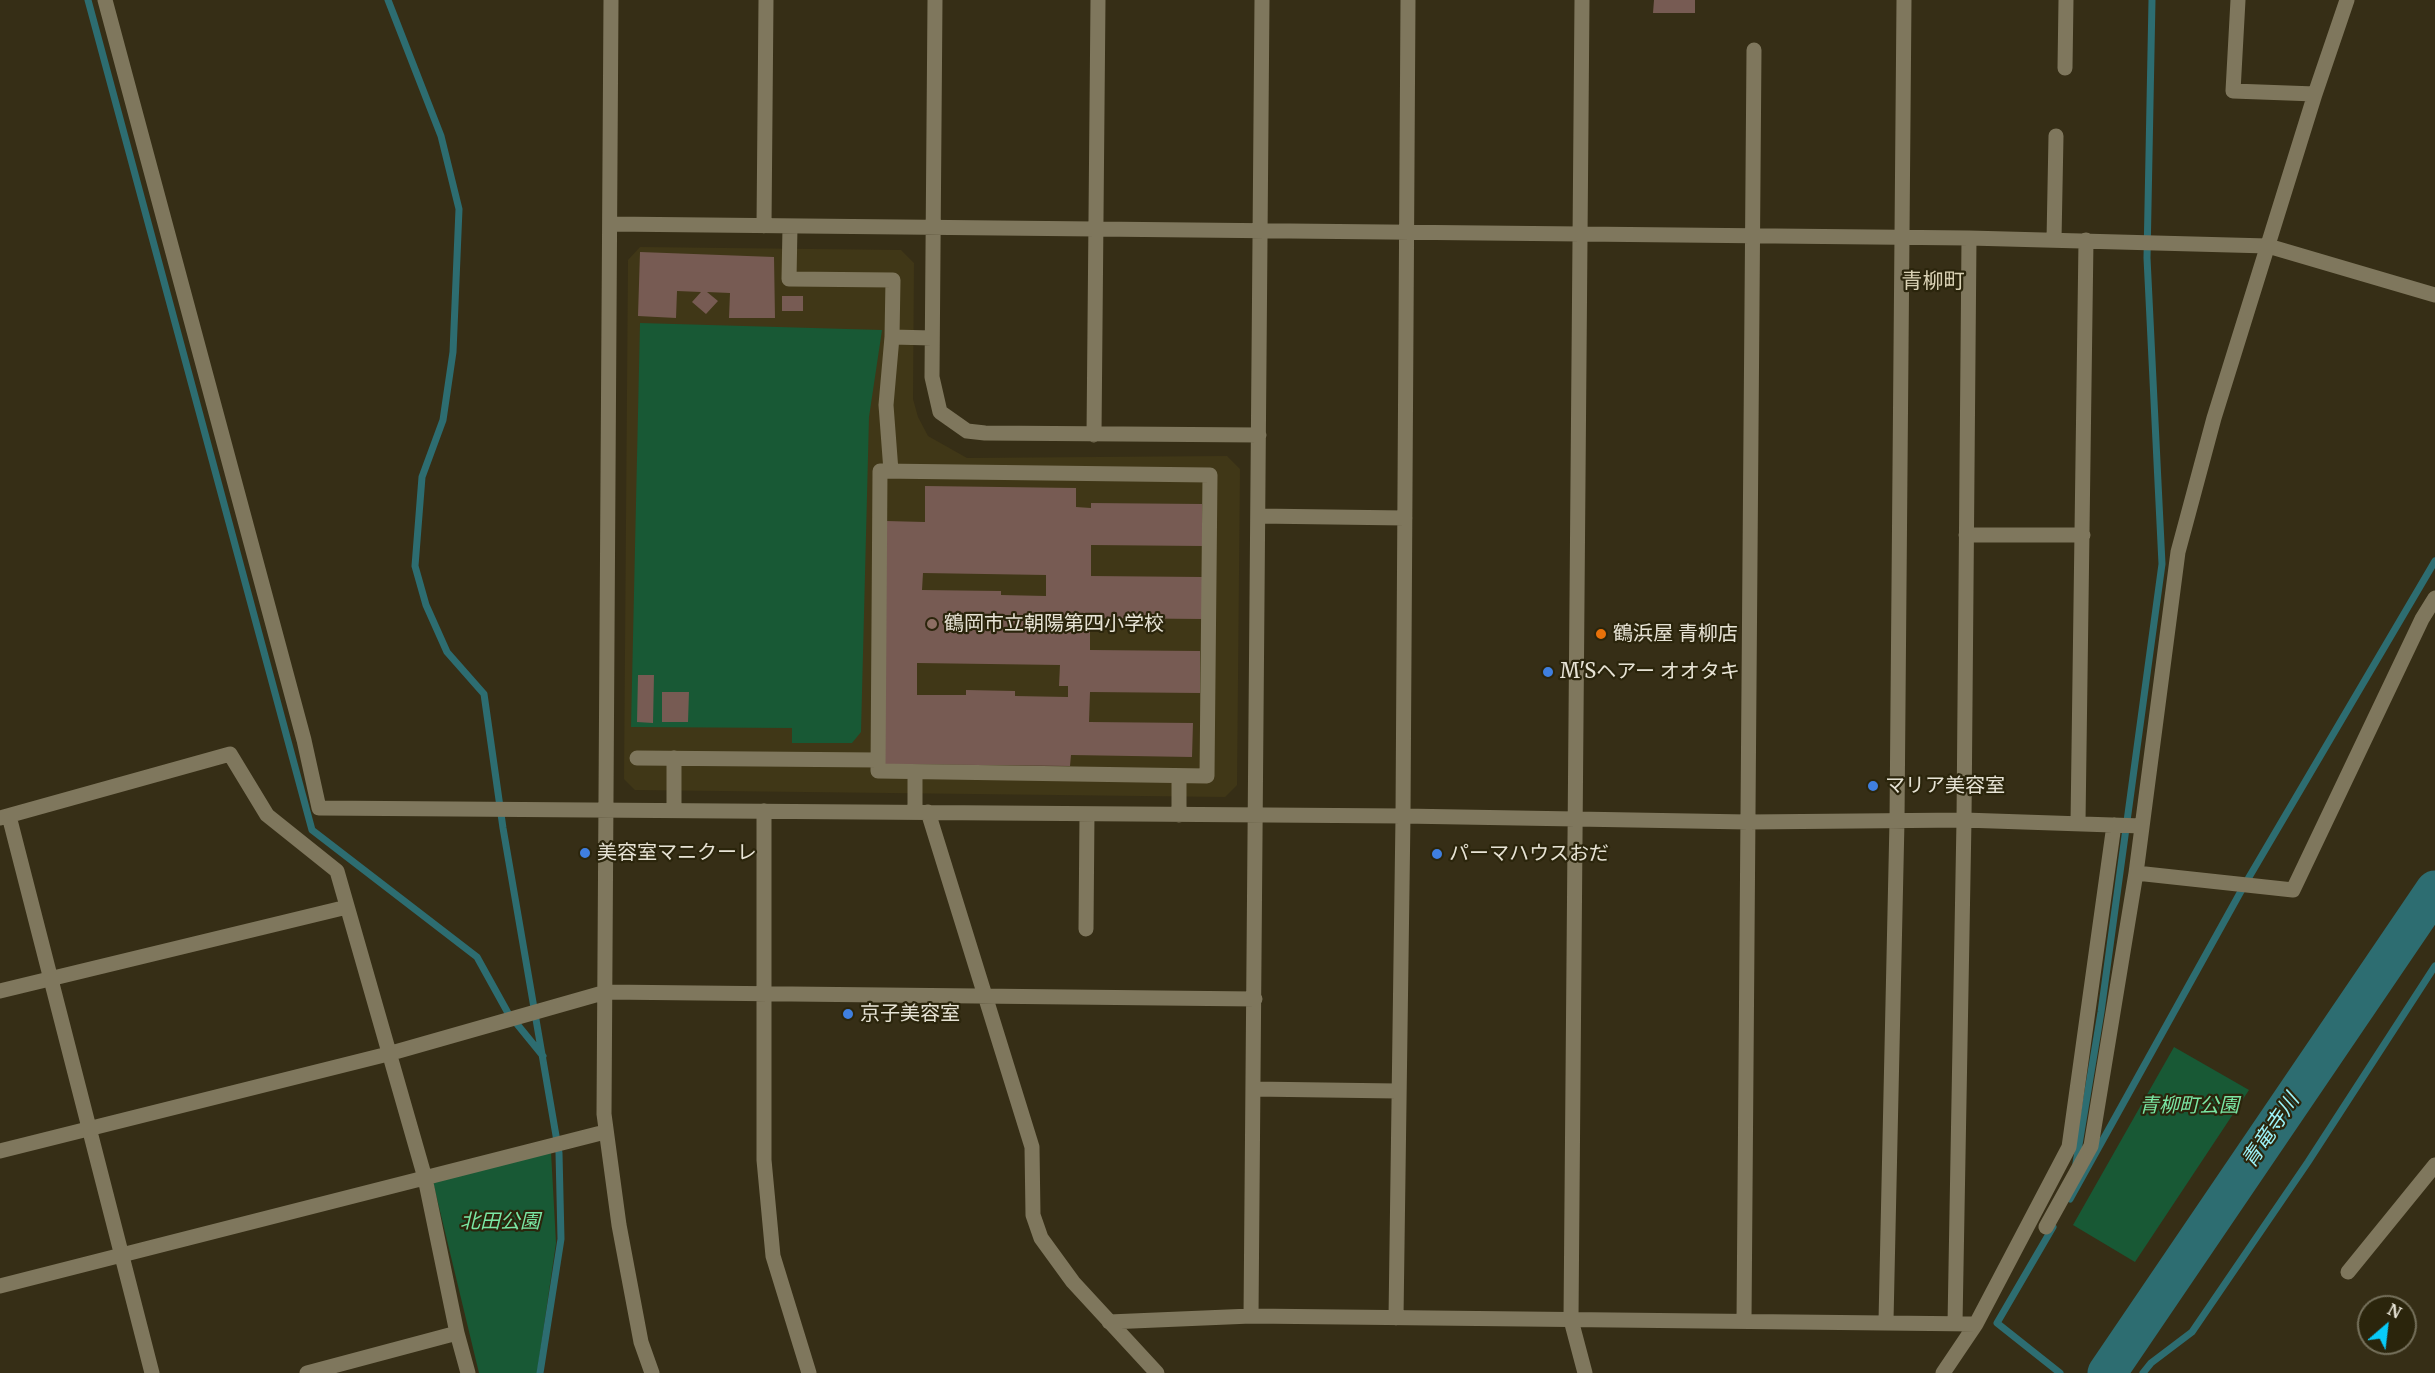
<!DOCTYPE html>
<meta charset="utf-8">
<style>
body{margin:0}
#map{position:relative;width:2435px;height:1373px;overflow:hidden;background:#362e16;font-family:Merriweather,serif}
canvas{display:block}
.north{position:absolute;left:2357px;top:1295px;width:60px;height:60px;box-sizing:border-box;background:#2b250c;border:2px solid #76715c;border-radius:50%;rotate:28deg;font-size:16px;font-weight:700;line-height:24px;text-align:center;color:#e7e3d5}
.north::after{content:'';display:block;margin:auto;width:21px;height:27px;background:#08cbf9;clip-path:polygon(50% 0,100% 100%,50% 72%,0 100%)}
</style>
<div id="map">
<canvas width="2435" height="1373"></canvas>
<div class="north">N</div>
</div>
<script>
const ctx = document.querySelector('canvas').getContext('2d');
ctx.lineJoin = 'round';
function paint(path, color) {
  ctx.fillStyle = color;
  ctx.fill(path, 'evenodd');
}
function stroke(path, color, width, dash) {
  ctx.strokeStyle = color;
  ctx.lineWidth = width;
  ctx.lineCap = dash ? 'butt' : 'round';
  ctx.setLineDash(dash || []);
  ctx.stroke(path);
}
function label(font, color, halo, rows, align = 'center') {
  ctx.font = font + ' Merriweather,"Noto Sans JP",serif';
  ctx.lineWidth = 4.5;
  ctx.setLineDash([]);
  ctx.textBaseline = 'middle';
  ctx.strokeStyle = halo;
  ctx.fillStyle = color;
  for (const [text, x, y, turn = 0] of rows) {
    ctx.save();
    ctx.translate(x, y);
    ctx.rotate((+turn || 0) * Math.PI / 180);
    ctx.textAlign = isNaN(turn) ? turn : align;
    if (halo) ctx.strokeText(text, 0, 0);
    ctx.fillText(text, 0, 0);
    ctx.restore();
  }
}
const built = new Path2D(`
 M640,247L901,250L914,263L913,399L918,417L928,436L967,458L1227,456L1240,469L1237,785L1225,797L635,790L624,779L628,260Z`);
const green = new Path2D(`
 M640,323L882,330L869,417L861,732L852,743H792V728L631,727Z
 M2174,1047L2249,1090L2135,1262L2073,1225Z
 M551,1152L556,1243L537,1373H479L433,1182Z`);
const stream = new Path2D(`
 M88,0L312,830L477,957L508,1013L543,1056
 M388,0L441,136L459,209L453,352L443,420L422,477L415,566L426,605L447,652L484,694L503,828L559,1153L561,1239L540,1373
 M2076,1163L2101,1012L2162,564L2147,258L2152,0
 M2070,1199L2245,884L2435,561
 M2053,1227L1997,1323L2060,1373
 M2143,1373L2151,1363L2192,1332L2308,1162L2435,966`);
const river = new Path2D(`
 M2107,1373L2435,890`);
const building = new Path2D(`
 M1654,0H1695V13H1653Z
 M640,252L774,257L775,318H729L730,293L707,292L718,301L706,314L692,302L701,292L677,291L676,318L638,316Z
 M782,296H803V311H782Z
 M925,486L1076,488V507L1091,508V503L1202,504V546L1091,545V576L1202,577V619L1090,618V650L1200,651V693L1090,692L1089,722L1193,723L1192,757L1071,755L1070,766L884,764L886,521L925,522ZM923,573L1046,575V596L1001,595V591L922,590ZM917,663L1060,665L1059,686H1068V697L1015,696V691L966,690V695H917Z
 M638,675H654L653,723L637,722Z
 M662,692H689L688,722H662Z`);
const minor = new Path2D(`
 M105,0L304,740L319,808L1403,816L1748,822L1964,820L2142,826
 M611,0L604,1114L619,1225L641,1342L652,1373
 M935,0L932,377L940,412L967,431L985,433L1259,435
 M1582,0L1571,1320L1585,1373
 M2238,0L2233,91L2315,94
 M2347,0L2315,94L2214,418L2178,552L2136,873L2293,890L2422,619L2435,598
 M2065,68L2066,0
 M610,224L1969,238L2268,246L2435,295
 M764,226L766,0
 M790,227L789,279L893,280L892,337L886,405L891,471
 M2054,240L2056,136
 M892,337L932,338
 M1094,435L1098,0
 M880,471L1210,475L1207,776L878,771Z
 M1258,516L1405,518
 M1966,535H2083
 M637,758L878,760
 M674,810V758
 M764,811V1160L773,1256L809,1373
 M915,812V772
 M928,812L1032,1147L1033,1215L1041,1238L1073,1282L1157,1373
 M1179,815V776
 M9,816L152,1373
 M0,818L230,754L267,815L337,871L425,1178L457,1333L468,1373
 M2078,823L2086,240
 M1086,929L1087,814
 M0,991L347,907
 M1253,1089L1397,1091
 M0,1151L388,1054L606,992L1255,999
 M2046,1227L2091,1146L2136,873
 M2348,1272L2435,1165
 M0,1286L605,1132
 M1251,1316L1262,0
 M1396,1318L1403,816L1408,0
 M1744,1321L1754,50
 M1886,1321L1897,821L1904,0
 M1109,1322L1251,1316L1976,1324
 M1955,1324L1964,820L1969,238
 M307,1373L457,1333
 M1943,1373L1976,1324L2069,1147L2114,825`);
const markers = [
 [932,624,6,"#8d6e63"],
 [1601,634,6,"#e8710a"],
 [1548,672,6,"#3f7fe0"],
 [1873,786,6,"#3f7fe0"],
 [585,853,6,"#3f7fe0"],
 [1437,854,6,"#3f7fe0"],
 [848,1014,6,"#3f7fe0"]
];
const poiNames = [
 ["鶴岡市立朝陽第四小学校",944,624],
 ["鶴浜屋 青柳店",1613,634],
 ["M'Sヘアー オオタキ",1560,672],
 ["マリア美容室",1885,786],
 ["美容室マニクーレ",597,853],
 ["パーマハウスおだ",1449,854],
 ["京子美容室",860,1014]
];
const parkNames = [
 ["青柳町公園",2189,1106],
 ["北田公園",500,1222]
];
const neighbourhoodNames = [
 ["青柳町",1933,282]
];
const waterNames = [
 ["青竜寺川",2271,1131,-56]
];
paint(built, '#403717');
paint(green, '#185935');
stroke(stream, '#2d6d71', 7);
stroke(river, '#2d6d71', 39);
paint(building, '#775b53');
stroke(minor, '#7f775d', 15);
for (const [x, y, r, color] of markers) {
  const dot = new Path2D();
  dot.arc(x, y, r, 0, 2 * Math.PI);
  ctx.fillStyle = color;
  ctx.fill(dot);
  stroke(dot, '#2b250c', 2);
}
label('20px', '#e7e3d5', '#2b250c', poiNames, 'left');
label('italic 20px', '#7ae7a4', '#2b250c', parkNames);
label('21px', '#dbd3b6', '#2b250c', neighbourhoodNames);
label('italic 21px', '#9df3f9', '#2b250c', waterNames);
</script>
